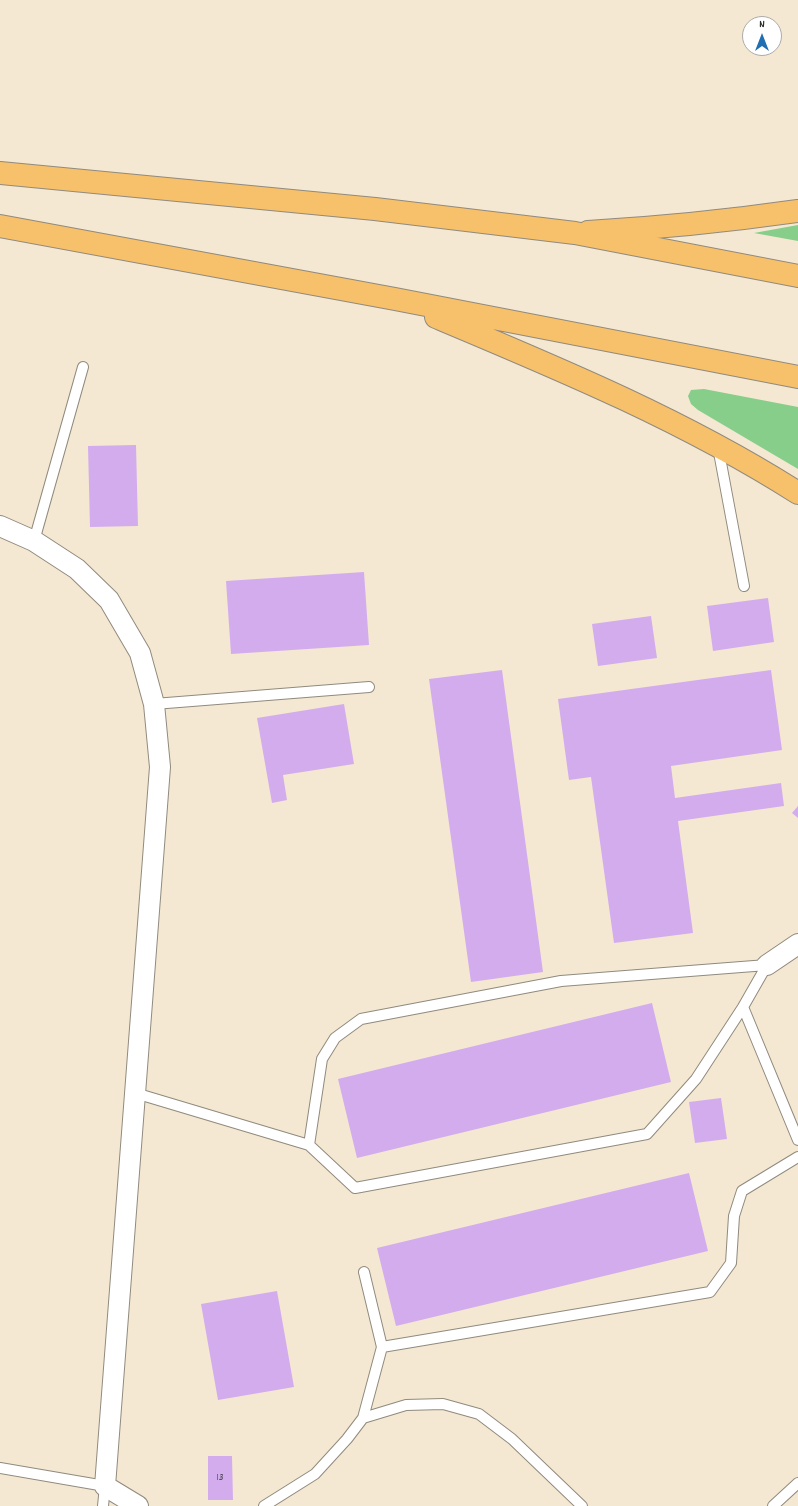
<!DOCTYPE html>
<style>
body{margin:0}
#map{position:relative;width:798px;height:1506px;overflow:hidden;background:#f4e8d2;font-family:Dekko,sans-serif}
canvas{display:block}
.north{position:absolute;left:742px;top:16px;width:40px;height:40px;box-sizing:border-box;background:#fff;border:1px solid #aaa;border-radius:50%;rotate:0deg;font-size:11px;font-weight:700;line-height:16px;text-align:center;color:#2b2b2b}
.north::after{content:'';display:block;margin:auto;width:14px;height:18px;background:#1f6fb2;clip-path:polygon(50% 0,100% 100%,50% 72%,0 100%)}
</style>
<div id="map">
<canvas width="798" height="1506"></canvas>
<div class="north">N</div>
</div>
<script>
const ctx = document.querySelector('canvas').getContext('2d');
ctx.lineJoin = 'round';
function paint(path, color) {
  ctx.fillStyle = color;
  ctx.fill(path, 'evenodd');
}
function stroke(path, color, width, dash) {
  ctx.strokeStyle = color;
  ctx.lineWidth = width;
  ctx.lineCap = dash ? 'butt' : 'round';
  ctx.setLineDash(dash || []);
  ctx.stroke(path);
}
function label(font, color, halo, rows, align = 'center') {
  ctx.font = font + ' Dekko,sans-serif';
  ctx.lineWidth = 3.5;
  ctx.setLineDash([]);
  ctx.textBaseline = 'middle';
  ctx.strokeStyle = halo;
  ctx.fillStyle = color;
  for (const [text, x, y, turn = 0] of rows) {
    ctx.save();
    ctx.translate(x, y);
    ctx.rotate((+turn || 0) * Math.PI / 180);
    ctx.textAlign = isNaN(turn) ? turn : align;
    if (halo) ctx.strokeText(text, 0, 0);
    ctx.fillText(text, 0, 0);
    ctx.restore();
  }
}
const green = new Path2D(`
 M798,225V241L754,233Z
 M704,389L798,407V469L698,410L691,404L688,396L691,390Z`);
const building = new Path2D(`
 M136,445L138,526L90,527L88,446Z
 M364,572L369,645L231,654L226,581Z
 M768,598L774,642L713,651L707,606Z
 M651,616L657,658L598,666L592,624Z
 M502,670L543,972L471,982L429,679Z
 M771,670L782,750L671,766L675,798L781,783L784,806L678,821L693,933L614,943L591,777L569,780L558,699Z
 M344,704L354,764L283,775L287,800L272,803L257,718Z
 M798,806V818L792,813Z
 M652,1003L671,1082L357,1158L338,1079Z
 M721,1098L727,1139L695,1143L689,1102Z
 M689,1173L708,1251L396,1326L377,1248Z
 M277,1291L294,1387L218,1400L201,1304Z
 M208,1456H232L233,1500H208Z`);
const service = new Path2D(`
 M718,447L744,586
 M34,541L83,367
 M154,704L369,687
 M743,1007L798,1140
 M135,1093L309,1145L355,1188L647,1134L696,1079L743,1007L767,965
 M309,1145L322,1059L335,1038L361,1019L561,981L767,965
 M382,1347L710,1292L731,1263L734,1216L742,1191L798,1157
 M363,1418L406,1405L443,1404L479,1414L512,1439L582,1506
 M0,1468L105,1486L103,1506
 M264,1506L315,1474L347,1439L363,1418L382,1347L364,1272
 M773,1506L798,1483`);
const minor = new Path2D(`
 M0,526L34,541L77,569L109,600L140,653L154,704L160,767L105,1486L138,1506
 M767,965L798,944`);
const primary = new Path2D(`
 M588,232C659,228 728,221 798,211`);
const trunk = new Path2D(`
 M0,173L375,209L575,233L798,276
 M0,226L395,299L798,377
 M436,317C560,369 685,421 798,493`);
const numberNames = [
 ["13",220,1478]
];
paint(green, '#86ce8a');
paint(building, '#d3acee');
stroke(service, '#908a7e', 12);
stroke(minor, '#908a7e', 22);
stroke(primary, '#908a7e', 24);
stroke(trunk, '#908a7e', 24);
stroke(service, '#fff', 10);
stroke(minor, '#fff', 20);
stroke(primary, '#f7c06b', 22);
stroke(trunk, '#f7c06b', 22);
label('11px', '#554b5c', null, numberNames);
</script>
